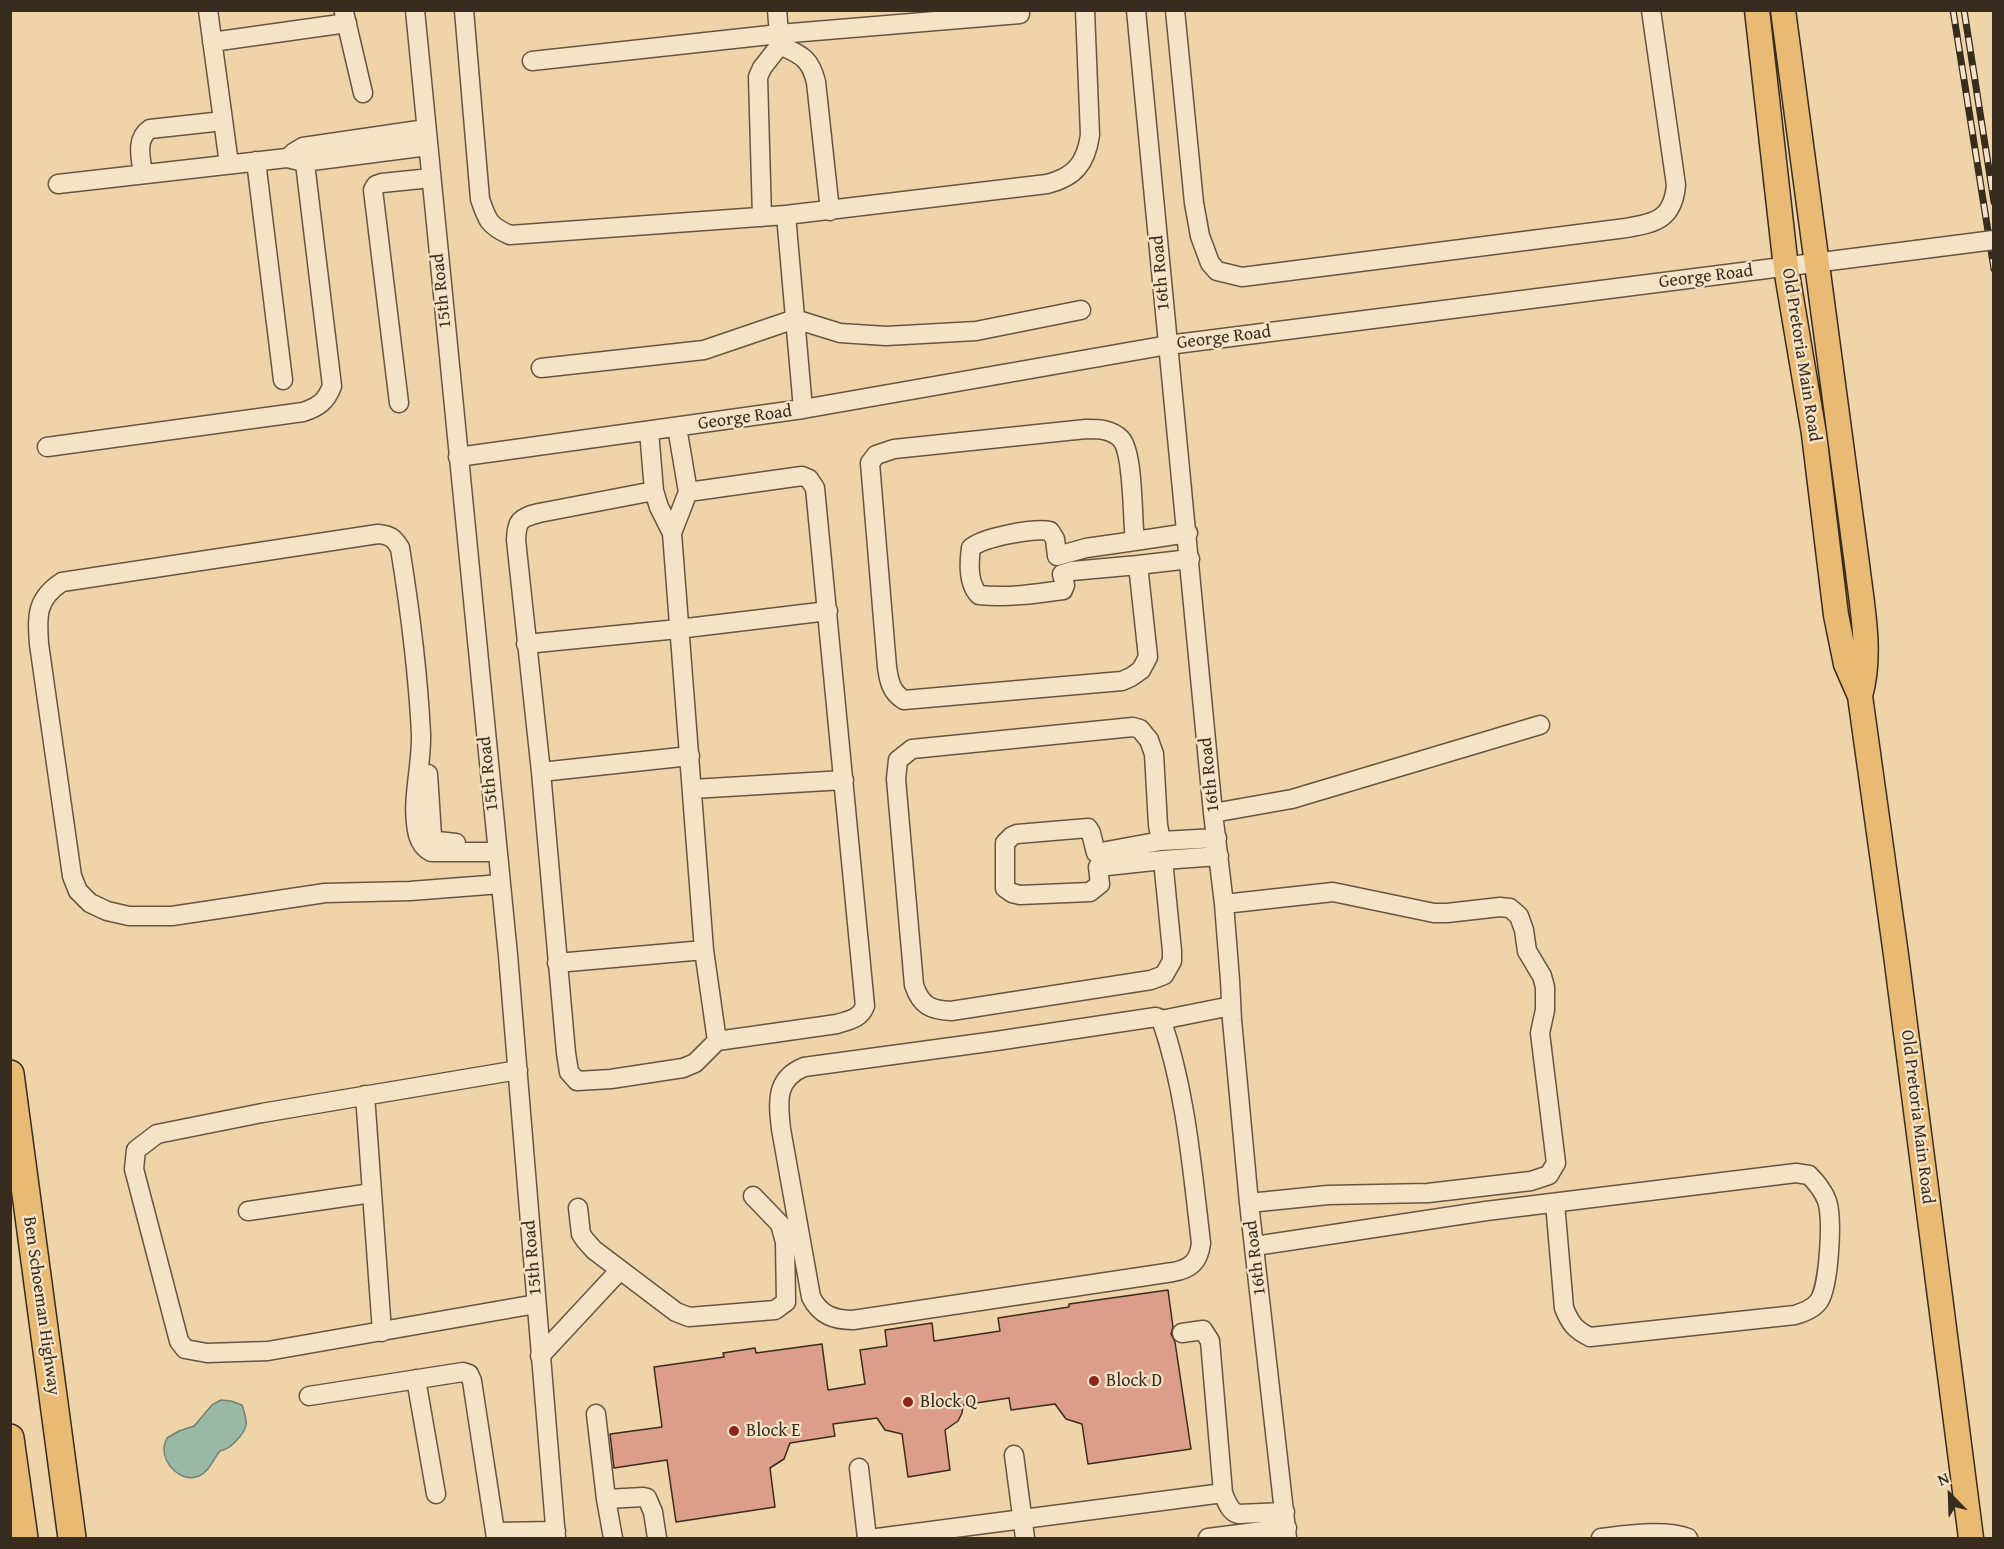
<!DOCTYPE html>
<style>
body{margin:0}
#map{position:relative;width:2004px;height:1549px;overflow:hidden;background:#efd4a9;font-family:"Gentium Book Plus",serif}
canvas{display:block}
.frame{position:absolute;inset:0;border:12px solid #382c1e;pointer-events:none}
.north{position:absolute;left:1920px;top:1465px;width:60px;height:60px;-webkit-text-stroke:4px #f5e3c7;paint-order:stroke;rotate:337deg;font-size:16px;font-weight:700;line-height:24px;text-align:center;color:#382c1e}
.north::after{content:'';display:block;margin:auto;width:21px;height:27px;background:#382c1e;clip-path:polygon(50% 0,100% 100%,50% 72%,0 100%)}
</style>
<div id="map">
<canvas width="2004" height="1549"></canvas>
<div class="frame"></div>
<div class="north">N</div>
</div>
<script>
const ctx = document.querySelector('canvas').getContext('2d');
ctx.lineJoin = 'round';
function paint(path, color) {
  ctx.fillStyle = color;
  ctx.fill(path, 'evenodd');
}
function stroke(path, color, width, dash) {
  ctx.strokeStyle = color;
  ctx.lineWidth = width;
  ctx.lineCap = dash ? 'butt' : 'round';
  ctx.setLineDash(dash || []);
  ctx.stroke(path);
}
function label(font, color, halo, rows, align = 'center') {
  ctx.font = font + ' "Gentium Book Plus",serif';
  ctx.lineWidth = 4.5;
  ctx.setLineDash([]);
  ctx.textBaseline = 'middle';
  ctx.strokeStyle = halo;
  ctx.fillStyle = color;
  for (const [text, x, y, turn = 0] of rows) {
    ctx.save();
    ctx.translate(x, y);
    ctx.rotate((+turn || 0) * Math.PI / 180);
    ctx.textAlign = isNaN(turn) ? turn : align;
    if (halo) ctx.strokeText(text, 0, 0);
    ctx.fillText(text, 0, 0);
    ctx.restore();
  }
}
const water = new Path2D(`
 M221,1400L231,1401L242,1405C248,1422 249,1428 236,1441C230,1447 228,1449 220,1451C213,1459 210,1471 199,1476C182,1483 163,1465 164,1448C164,1444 166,1441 167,1438L179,1431L194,1426L212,1405Z`);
const building = new Path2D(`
 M1168,1290L1173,1327L1171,1334L1175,1342L1191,1449L1088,1464L1082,1424L1066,1419L1055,1404L1011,1410L1009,1398L963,1405L962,1413L958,1421L945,1430L950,1470L908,1477L902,1434L885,1430L877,1418L833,1424L835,1436L790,1443L784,1459L770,1468L775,1507L676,1522L667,1460L614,1468L610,1434L662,1427L654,1367L724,1357L723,1353L755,1348L756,1353L822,1344L828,1390L865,1384L860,1350L887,1346L885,1330L932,1323L934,1341L1000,1331L998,1318L1069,1307V1304Z`);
const minor = new Path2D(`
 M208,10L229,164
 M415,10L508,955L556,1538
 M464,10L480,199C487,220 489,226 510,235L786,215
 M1136,10L1213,813L1224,904L1230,980L1232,1020L1249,1203L1287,1538
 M1175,10L1194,203L1200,236L1210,263L1217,271L1242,277L1626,228C1656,223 1673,219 1676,185L1651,10
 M344,12L363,93
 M212,42L347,23
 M780,45C801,55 810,58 816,82L830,211
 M532,61L779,34L1020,14
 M293,153L303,147L426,129
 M256,161L283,380
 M143,174C141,158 135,139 150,129L223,121
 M58,184L287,158L304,162L428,146
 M762,217L758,77L762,68L780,45L777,10
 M541,368L704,350L795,319L840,333L886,336L976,331L1081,310
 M399,403L373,190L376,185L382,183L431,178
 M803,409L786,215L1047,184C1075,177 1086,163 1090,135L1085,10
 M649,431L654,491L659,507L672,533L704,950L717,1041
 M47,447L303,412C318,407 326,402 332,386L303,147
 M458,457L803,409L1168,345L1916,250
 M654,491L539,513C520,518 517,520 516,540L541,772L566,1053L569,1072L577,1081L611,1079L683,1068L695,1063L717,1041L837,1024C849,1020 860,1019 865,1006L815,488L809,479L802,476L688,492
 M672,533L688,492L677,427
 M1188,533L1135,541C1132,520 1134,453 1121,439C1111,429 1099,429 1086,429L894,449L876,455L870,463L887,667C889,681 891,692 904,700L1122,681L1131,677L1141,670L1148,657L1138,565L1190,559
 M1135,541L1086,548L1057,556L1055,539L1050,531C1034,528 983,537 971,548C969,562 968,584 979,595C1007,598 1035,594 1063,590L1065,585L1062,574L1072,571L1138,565
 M526,644L678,629L828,611
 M541,772L690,756
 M428,774L432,836L437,841L456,843
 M693,789L844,780
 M1213,813L1292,799L1540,725
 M1217,838L1161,841L1158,825L1154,754L1149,740L1140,729L1133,727L912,749L898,760L896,779L914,985C921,1006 931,1010 951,1011L1151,980L1164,975L1172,961V951L1163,860L1219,856
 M1161,841L1096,853L1091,833L1088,828L1017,834L1012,836L1005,843V888L1012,893L1020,895L1090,892L1100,884L1098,867L1163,860
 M497,852H431C424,848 420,842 418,835C410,802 422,768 421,734C418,672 410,610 400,548C394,538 390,535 378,534L62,582C36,599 37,616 39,644L72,876L78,891L90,903L107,911L129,916H172L325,893L410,891L501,884
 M1224,904L1333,892L1434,913H1447L1500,907L1510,908L1519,916L1524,930L1527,951L1542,976L1545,987V1010L1540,1033L1556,1163L1549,1175L1531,1181L1428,1193L1328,1195L1249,1203
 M557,963L704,950
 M1156,1017L1161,1019C1186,1091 1192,1168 1201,1243C1199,1262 1190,1269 1173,1272L853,1320C834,1320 820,1315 811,1297L781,1129C778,1102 775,1079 804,1067L996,1041Z
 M1161,1020L1231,1006
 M518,1070L262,1113L157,1134L136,1150L134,1169L179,1341L185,1349L207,1353L268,1351L536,1304
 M365,1095L382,1332
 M578,1208L581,1234L585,1240L594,1250L676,1312L689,1317L775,1310L786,1302L785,1242L780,1224L753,1196
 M248,1211L372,1193
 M1255,1246L1486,1211L1796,1173L1809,1175C1817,1183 1823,1190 1827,1201C1833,1219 1829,1286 1819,1301C1813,1309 1804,1312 1795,1315L1590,1337C1575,1330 1570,1323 1564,1308L1555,1203
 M1182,1333L1203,1330L1210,1341L1223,1493C1226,1500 1229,1511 1238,1514L1285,1512
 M540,1356L620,1270
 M416,1379L436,1494
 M309,1396L463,1372L469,1374L472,1381L496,1538
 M596,1414L606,1499L613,1538
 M1014,1455L1025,1538
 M859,1468L867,1538
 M606,1499L643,1497L647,1498L653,1512L657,1538
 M495,1532L556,1531
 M877,1538L1223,1493
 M1208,1538L1287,1528
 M1601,1538C1626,1535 1665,1529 1688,1538`);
const major = new Path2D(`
 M1757,10L1786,268L1814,434L1836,615L1846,664L1860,696L1896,955L1971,1538
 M1783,10L1857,564C1862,607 1872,654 1860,696`);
const highway = new Path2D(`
 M10,1074L72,1538
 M10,1438L24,1538`);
const rail = new Path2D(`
 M1953,10L1994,269
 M1964,10L1994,202`);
const minorBridge = new Path2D(`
 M1916,250L1994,240`);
const markers = [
 [1094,1381,6,"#8f2418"],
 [908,1402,6,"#8f2418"],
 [734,1431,6,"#8f2418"]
];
const streetNames = [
 ["16th Road",1161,273,-95],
 ["George Road",1706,277,-7],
 ["15th Road",442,291,-96],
 ["George Road",1224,338,-7],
 ["Old Pretoria Main Road",1801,355,81],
 ["George Road",745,418,-8],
 ["15th Road",489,774,-96],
 ["16th Road",1210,775,-96],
 ["Old Pretoria Main Road",1917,1117,83],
 ["15th Road",533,1258,-95],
 ["16th Road",1256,1258,-97],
 ["Ben Schoeman Highway",41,1306,82]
];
const poiNames = [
 ["Block D",1106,1381],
 ["Block Q",920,1402],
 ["Block E",746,1431]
];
paint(water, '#9ab8a6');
stroke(water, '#738070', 1.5);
paint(building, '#dc9d89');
stroke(building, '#382c1e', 1.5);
stroke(minor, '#665641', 21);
stroke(major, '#382c1e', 27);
stroke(highway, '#382c1e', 30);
stroke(minor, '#f5e3c7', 18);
stroke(major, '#e8ba74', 24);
stroke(highway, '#e8ba74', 27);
stroke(rail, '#382c1e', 7);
stroke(rail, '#f5e3c7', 4.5, [14]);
stroke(minorBridge, '#665641', 21, []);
stroke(minorBridge, '#f5e3c7', 18);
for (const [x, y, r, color] of markers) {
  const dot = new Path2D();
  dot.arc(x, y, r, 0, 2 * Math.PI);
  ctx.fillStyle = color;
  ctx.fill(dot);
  stroke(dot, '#f5e3c7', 2);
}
label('18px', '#382c1e', '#f5e3c7', streetNames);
label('18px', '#382c1e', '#f5e3c7', poiNames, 'left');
</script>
